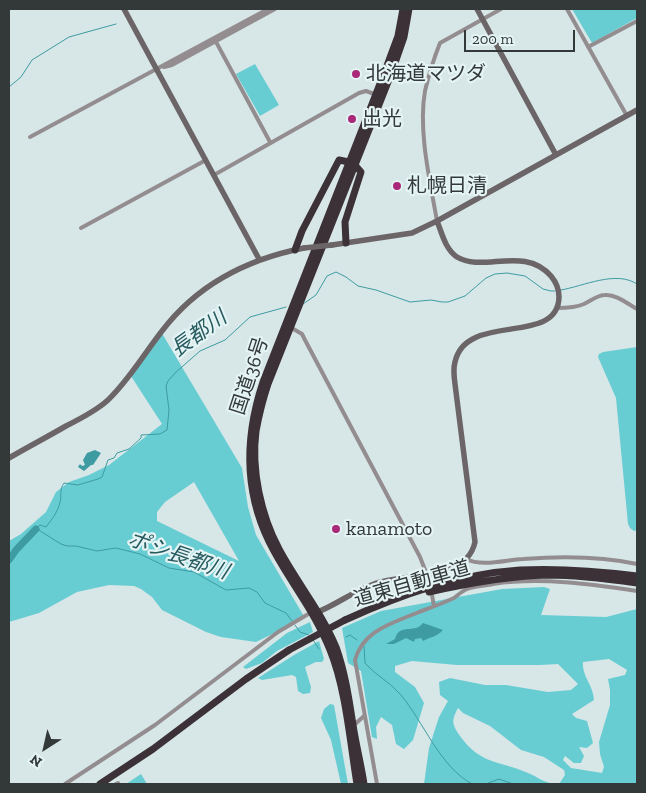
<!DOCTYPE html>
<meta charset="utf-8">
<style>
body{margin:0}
#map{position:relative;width:646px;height:793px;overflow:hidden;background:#d7e6e7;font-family:"Zilla Slab",serif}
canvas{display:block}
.frame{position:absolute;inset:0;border:10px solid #333939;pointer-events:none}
.north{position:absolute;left:20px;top:723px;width:50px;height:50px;-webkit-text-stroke:4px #e4f3f4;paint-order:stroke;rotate:215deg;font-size:14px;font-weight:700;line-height:20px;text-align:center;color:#333939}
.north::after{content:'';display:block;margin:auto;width:18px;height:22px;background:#333939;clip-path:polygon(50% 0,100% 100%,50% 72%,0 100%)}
.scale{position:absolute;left:464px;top:30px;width:111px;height:22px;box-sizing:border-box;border:2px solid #333939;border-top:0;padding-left:6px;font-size:15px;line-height:18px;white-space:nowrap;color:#333939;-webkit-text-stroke:4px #e4f3f4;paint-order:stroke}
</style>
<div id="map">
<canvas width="646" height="793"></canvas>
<div class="frame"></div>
<div class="north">N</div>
<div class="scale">200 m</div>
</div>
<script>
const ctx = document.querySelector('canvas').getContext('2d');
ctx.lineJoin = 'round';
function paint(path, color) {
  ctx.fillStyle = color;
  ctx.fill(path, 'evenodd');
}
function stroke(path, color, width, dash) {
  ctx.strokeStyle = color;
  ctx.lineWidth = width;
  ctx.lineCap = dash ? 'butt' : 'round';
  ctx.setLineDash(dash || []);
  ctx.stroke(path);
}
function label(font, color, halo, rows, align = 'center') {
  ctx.font = font + ' "Zilla Slab","Noto Sans JP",serif';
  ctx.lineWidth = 4.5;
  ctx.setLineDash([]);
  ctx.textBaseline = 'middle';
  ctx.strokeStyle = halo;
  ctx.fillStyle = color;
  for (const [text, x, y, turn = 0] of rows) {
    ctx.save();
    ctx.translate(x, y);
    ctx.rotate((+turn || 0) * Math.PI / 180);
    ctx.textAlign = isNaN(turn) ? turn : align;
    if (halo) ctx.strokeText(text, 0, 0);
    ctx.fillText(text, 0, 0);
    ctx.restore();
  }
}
const green = new Path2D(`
 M572,9H637V18L592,43Z
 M255,64L279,105L260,116L236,74Z
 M160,330L242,468L248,507L256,535L305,618L256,642L221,637L206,632L162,610L152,597L141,589L134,586L109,585L77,592L39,613L9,622V541L21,534L46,512L56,492L69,482L89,475L109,465L162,424L129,373ZM194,482L239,561L157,521V512L165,502Z
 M637,347V530L634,531L630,528L628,524L616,398L598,357L599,354L603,352Z
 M544,587L550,589L541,615L606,617L637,609V784H559L565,775L564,770L544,757L521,750L490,726L463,713L458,708C451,721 452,724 460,736C481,765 498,760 528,773C540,778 542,782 556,784H424L429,748L439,717L448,701L440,695L439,682L450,678L485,685H506L548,692L571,690L578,684L558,664L540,665H457L412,661L395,666V672L415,687L424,703L413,740L404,749L396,744L392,725L381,717L376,727L377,739L372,737L361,671L348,663L342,628L381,611L502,589ZM609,659L627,670L625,675L608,679L610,690V705L599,742L600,754L604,767L602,773L571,768L563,760L565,756L574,763H581L584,756L579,747L587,748L593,743L587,721L576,718L572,714L594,700C593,684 582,677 583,662Z
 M310,622L313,632L277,651L262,663L246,669L243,667L287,633Z
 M319,641L324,659L322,662H316L305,667L311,687L310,693L303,694L298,691L296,677L292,675L262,680L258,678L294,655Z
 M330,704L334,705L348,784H341L331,740L321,718L324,709Z
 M141,774L147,784H126Z`);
const water = new Path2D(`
 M95,450L101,453L93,465H91L84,471L78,467L80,464L82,466L85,465L83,460L87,453Z
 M423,623L443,630C437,637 430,637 423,641L421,638L415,639L414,642L406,638L394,644H386L395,639C398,627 407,630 416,628C418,628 421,625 423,623Z`);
const stream = new Path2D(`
 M9,87L21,77L32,60L69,37L116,24
 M561,290C584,286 616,270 637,284
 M303,304L316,295L327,276L336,272L346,277L358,286L376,290L410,302L431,300L442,302H448L465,296L486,278L495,274L507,273L525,276L543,289L551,291H555
 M36,529L40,525L46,527C52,519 58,512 60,502C62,495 59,490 64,483L78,485L98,479L102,477L108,460L114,458L117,453L129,449L141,438V435L160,434L167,430L169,410L166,386L168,381L175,373L200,351L225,340L250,317L286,307
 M37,529L61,544L67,546H76L97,551L116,548L140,554L169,568L194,572L226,590L249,588L257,592L265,603L286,613L292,621
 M295,625L300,632L309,635
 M346,637L350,635L357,640
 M313,640L319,649
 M364,646L365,663C375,675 390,682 400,694C424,722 439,766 472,784
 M486,784L499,779L513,784`);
const river = new Path2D(`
 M9,560L16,550L36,529`);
const street = new Path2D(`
 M567,9L627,116
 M215,40L270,142
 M588,47L637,21
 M164,67L172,65L275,9
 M30,137L268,9
 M214,175L359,93L366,91L377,95
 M437,221C430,181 418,131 425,91C429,74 434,58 440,43L501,9
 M81,228L206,160
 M557,308C566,308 575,308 584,304C591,301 597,295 605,295C616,294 628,304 637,309
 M290,327L302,334L305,340L420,557L429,580
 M466,559C482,567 505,560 523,559C561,556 600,556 637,564
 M432,595L434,606
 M353,726L364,716
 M65,784L155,725L278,632L310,613
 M116,784L118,783
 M377,784L355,660C363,630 393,623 419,612C430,608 443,603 454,598C458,595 462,591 467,589C474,586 485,586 493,584C541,577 590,584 637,591`);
const secondary = new Path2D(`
 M124,9L259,259
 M477,9L556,155
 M332,245L412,233L437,221L637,110
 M9,458C28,447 47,437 66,426C80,419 96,411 108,400C129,380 144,354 162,331C197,285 248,259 304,248
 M315,613C335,606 353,591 374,584C404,572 466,583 475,542L455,384C454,377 453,369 455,362C466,311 558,347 559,297C559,289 556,282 551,276C524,245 483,273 457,257C445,249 442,233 437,221`);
const highway = new Path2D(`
 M346,243L345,222L361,172L354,164
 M295,250L302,231L339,160L349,162
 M429,592C469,583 508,576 548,575C578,575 608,579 637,583
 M345,620C400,595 458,574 520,570C559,568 598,571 637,576
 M100,784L153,749L246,679L289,650
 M357,784C350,742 346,689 330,650C315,612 293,586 274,551C244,497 244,439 263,382L385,71L398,36L403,9
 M364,784C361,764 356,745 353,725C349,699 345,672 336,647C321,611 297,583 279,549C261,515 251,470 256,431C259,415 263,399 268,384L390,77L404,37L409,9`);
const secondaryBridge = new Path2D(`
 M304,248L332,245`);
const highwayBridge = new Path2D(`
 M289,650L345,620`);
const markers = [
 [356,74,5,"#a92978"],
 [352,119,5,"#a92978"],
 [397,186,5,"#a92978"],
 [336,529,5,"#a92978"]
];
const poiNames = [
 ["北海道マツダ",366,74],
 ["出光",362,119],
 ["札幌日清",407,186],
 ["kanamoto",346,529]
];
const streetNames = [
 ["国道36号",250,376,-72],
 ["道東自動車道",412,584,-16]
];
const waterNames = [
 ["長都川",199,334,-36],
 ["ポシ長都川",178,556,19]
];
paint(green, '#68cdd3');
paint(water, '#3e9ba2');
stroke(stream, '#3e9ba2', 1);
stroke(river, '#3e9ba2', 7);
stroke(street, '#938d90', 4);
stroke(secondary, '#6c6568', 5.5);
stroke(highway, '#3b3136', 7);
stroke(secondaryBridge, '#6c6568', 5.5);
stroke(highwayBridge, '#3b3136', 7);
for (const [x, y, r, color] of markers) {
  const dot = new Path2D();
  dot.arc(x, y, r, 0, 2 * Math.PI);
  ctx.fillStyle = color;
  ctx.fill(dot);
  stroke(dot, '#e4f3f4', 2);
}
label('20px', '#333939', '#e4f3f4', poiNames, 'left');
label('20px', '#333939', '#e4f3f4', streetNames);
label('italic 21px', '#275b5f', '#e4f3f4', waterNames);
</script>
